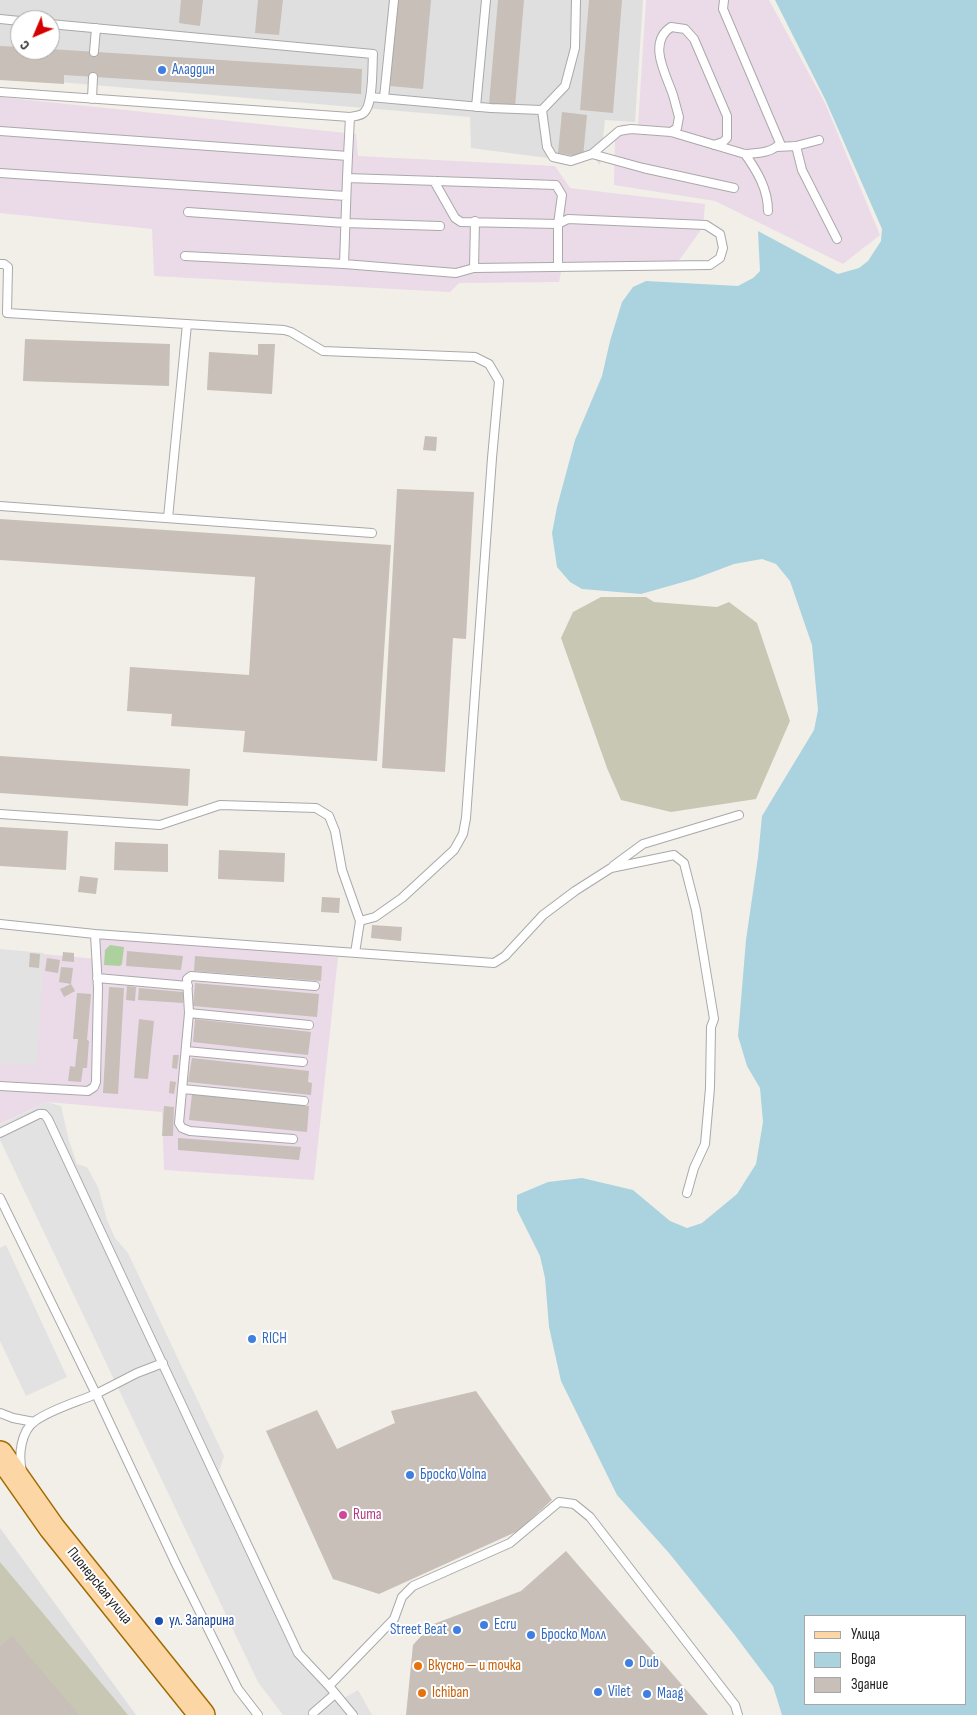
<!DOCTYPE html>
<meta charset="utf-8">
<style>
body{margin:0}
#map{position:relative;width:977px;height:1715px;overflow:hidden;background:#f2efe9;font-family:"Sofia Sans Condensed",sans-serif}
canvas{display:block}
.legend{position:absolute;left:804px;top:1615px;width:162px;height:90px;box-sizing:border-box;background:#fff;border:1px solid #a7a7a7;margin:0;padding:6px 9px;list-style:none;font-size:15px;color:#222}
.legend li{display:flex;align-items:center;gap:10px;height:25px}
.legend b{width:25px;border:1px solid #a7a7a7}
.north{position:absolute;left:10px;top:10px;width:50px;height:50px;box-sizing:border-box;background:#fff;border:1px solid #a7a7a7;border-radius:50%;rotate:225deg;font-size:14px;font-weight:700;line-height:20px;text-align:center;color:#222}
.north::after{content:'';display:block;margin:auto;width:18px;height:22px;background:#d40000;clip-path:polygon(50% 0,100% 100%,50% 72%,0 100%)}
</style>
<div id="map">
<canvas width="977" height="1715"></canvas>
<ul class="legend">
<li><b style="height:6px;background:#fcd6a4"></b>Улица</li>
<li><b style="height:14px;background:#aad3df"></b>Вода</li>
<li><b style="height:14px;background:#c7bfb8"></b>Здание</li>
</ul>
<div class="north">С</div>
</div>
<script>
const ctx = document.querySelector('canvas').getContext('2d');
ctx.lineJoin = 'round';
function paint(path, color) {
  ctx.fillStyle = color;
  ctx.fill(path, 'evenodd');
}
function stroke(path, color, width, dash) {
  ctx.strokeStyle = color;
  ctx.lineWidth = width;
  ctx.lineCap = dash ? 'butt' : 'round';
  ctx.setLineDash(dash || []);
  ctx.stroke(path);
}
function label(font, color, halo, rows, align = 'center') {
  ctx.font = font + ' "Sofia Sans Condensed",sans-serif';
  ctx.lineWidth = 4;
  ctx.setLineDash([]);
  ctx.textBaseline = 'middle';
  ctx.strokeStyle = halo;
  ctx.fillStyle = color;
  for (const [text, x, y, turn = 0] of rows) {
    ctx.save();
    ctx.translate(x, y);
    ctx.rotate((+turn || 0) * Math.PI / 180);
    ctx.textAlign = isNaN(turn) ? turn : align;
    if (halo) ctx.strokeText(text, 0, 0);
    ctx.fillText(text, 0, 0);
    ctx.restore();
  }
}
const residential = new Path2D(`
 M0,0H643L635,122L605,120L600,165L591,154L571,161L471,148L470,117L0,77ZM20,20H50V50H20Z
 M0,1528L136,1715H0Z`);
const industrial = new Path2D(`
 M646,0H769L825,103L880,235L843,264L715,201L614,185L615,133L622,124L638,126Z
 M0,97L356,134L358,156L555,166L570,188L705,204L703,227L675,266L562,267L559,282L459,283L450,292L154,276L152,229L0,213Z
 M99,933L338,957L314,1180L164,1170L162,1112L47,1102L0,1124V950L97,959Z`);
const construction = new Path2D(`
 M601,597H646L654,602L717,607L729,602L757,623L790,721L756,799L671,812L621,800L607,768L561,638L573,612Z
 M0,1562L128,1715H0Z`);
const forest = new Path2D(`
 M110,945L124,947L122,964L120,966L104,965L105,950Z`);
const parking = new Path2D(`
 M0,949L44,953L37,1065L0,1063Z
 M47,1102L61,1106L69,1141L77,1164L87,1167L98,1187L107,1220L115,1238L128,1253L224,1456L219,1471L304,1653L344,1698L358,1690L372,1715H283L258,1682L0,1140V1125Z
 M6,1245L67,1377L26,1396L0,1341V1248Z`);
const water = new Path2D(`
 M775,0H977V1715H782L773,1686L734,1634L669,1553L617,1495L561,1381L549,1327L545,1278L540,1256L517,1210V1195L548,1182L582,1178L633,1190L670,1221L687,1228L702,1223L737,1194L756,1164L763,1122L760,1088L747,1066L738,1036L746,940L758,857L762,816L814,730L818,710L812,645L790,581L776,564L762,559L734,564L694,579L641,594L582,589L570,582L557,567L552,533L557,507L575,440L602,376L610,341L622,302L633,287L646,281L738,286L753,278L760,271L758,231L838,274L859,268L868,261L881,241L882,229L825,99ZM806,1616H966V1704H806Z`);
const building = new Path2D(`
 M181,0H203L200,26L179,23Z
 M258,0H283L279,35L255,33Z
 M397,0H431L423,89L390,86Z
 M498,0H524L515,107L489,104Z
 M589,0H622L613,113L580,110Z
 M0,46L20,47V50L50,49L362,69L361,94L64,75V84L0,80Z
 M562,112L587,115L583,157L558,153Z
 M25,339L170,344L169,386L23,381Z
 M258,344H275L272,394L207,390L209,352L258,355Z
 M425,436L437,437L436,451L423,450Z
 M397,489L474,492L466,639L453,638L445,772L382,768Z
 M0,519L391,545L377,761L243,752L245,731L171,726L172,714L127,711L130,667L249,675L255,577L0,560Z
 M0,756L190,769L188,806L0,793Z
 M0,827L68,831L66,870L0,866Z
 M115,842L168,844V872L114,870Z
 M219,850L285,853L284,882L218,879Z
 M80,876L98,878L96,894L78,892Z
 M322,897L340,898L339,913L321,912Z
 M372,925L402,927L401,941L371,938Z
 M127,951L183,956L181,970L126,966Z
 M63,952L74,953V962L62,961Z
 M30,953L40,954L39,968L29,967Z
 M195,956L322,966L321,981L194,971Z
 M47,958L60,960L58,973L45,971Z
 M61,967L73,968L71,984L75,991L64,997L60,989L71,984L59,982Z
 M195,983L319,994L317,1017L193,1006Z
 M127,986L136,987L135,1001L126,1000Z
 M109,987L124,988L118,1094L103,1093Z
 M139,988L183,992V1003L138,1000Z
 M77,993L91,994L87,1040L89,1041L87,1068H83L81,1082L68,1081L70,1066L75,1067L78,1039H73Z
 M139,1019L154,1021L148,1079L134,1078Z
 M195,1019L311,1032L308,1055L193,1042Z
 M173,1055H179L177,1069L172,1068Z
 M192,1058L309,1071L308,1082L312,1083L311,1095L188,1082Z
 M170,1081L176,1082L174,1094L169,1093Z
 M192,1094L309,1106L307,1132L189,1120Z
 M164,1106L174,1107L173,1136H162Z
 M178,1138L301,1147L299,1160L178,1150Z
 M476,1391L552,1500L518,1531L379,1594L333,1579L266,1431L317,1410L337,1449L395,1423L391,1411Z
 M566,1551L708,1715H406L413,1645L431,1625L521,1591Z
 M12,1636L79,1715H0V1646Z`);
const service = new Path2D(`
 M0,19L20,21
 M94,52L96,28
 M0,92L350,117C354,116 359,116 362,114C374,108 372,67 373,54L50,24
 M370,97L491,108L542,110L565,86L575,48L576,0
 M384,98L394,0
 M92,99L93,77
 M476,107L486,0
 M542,110L547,147L553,157L571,161L592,154L619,131L631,129L671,132L745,154C757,153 773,153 780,143L723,9L724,0
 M0,131L348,156L350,117
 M671,132L677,128L679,117C677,110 675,102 673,95C666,74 647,43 671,27L685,29L694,39L727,116V138L723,142L714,145
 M796,146L819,140
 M777,147L796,146L802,170L837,239
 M592,154L643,168L734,188
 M745,154C757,171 768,189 768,211
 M348,156L347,178L556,185L562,195L558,224V267
 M0,173L346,196
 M347,178L344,264L456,273L474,268L710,265L720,258L723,248L720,234L706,225L568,219L558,224L461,222L455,218L434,181
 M188,212L345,223L440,226
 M185,256L344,264
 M0,264H4L8,267L7,313L284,330L291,332L323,351L475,357L489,364L499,381L492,458L466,818L463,834L454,850L402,898L375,917L360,921
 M474,268L475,221
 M0,506L372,533
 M168,518L187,324
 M0,814L160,825L220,805L316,808L329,816L335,831L342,870L360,921L355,953
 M613,866L643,844L739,815
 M0,924L95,934L494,963L505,956L543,915L575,891L611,868L674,855L684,863L696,910L714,1019L711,1027L710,1088L705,1144L694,1168L687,1193
 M97,978L188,986
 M189,1013L309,1025
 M186,1051L303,1062
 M0,1086L88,1091L94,1087L96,1082L98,988L95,934
 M183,1089L304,1101
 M0,1133L39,1114H44L48,1119L298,1653L329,1686
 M293,1139L190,1131L182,1128L179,1123L189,1013L187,979L191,976L315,986
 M0,1198L96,1394L137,1373L163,1363
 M0,1413L13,1418L34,1422
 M22,1471C18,1455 21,1431 35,1421C52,1409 77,1402 96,1394L176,1564L238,1689L258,1715
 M313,1713L335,1694
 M353,1715L329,1686L394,1619L402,1597L413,1586L510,1543L559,1502L574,1504L590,1517L735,1705L738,1715`);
const primary = new Path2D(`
 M0,1454L52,1528L202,1715`);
const markers = [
 [162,70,5,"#3f7fe0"],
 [252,1339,5,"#3f7fe0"],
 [410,1475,5,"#3f7fe0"],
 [343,1515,5,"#d1479c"],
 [159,1621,5,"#1a4fb4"],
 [484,1625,5,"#3f7fe0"],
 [457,1630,5,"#3f7fe0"],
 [531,1635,5,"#3f7fe0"],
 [629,1663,5,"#3f7fe0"],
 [418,1666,5,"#e8710a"],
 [598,1692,5,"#3f7fe0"],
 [422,1693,5,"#e8710a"],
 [647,1694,5,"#3f7fe0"]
];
const shopNames = [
 ["Аладдин",172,70],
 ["RICH",262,1339],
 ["Броско Volna",420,1475],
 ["Ecru",494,1625],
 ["Street Beat",447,1630,"right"],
 ["Броско Молл",541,1635],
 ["Dub",639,1663],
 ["Vilet",608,1692],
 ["Maag",657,1694]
];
const hotelNames = [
 ["Ruma",353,1515]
];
const streetNames = [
 ["Пионерская улица",99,1586,51]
];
const transitNames = [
 ["ул. Запарина",169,1621]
];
const foodNames = [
 ["Вкусно — и точка",428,1666],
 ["Ichiban",432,1693]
];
paint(residential, '#e0dfdf');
paint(industrial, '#ebdbe8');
paint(construction, '#c7c7b4');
paint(forest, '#add19e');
paint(parking, '#e2e2e2');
paint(water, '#aad3df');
paint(building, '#c7bfb8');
stroke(service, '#a9a9a9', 10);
stroke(primary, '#a06b00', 28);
stroke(service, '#fff', 8);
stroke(primary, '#fcd6a4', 25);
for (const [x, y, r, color] of markers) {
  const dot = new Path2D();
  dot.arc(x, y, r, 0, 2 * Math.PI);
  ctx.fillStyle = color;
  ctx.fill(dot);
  stroke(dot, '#fff', 2);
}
label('15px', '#366cbe', '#fff', shopNames, 'left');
label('15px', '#b23c85', '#fff', hotelNames, 'left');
label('15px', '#222', '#fff', streetNames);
label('15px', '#164399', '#fff', transitNames, 'left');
label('15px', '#c56008', '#fff', foodNames, 'left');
</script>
